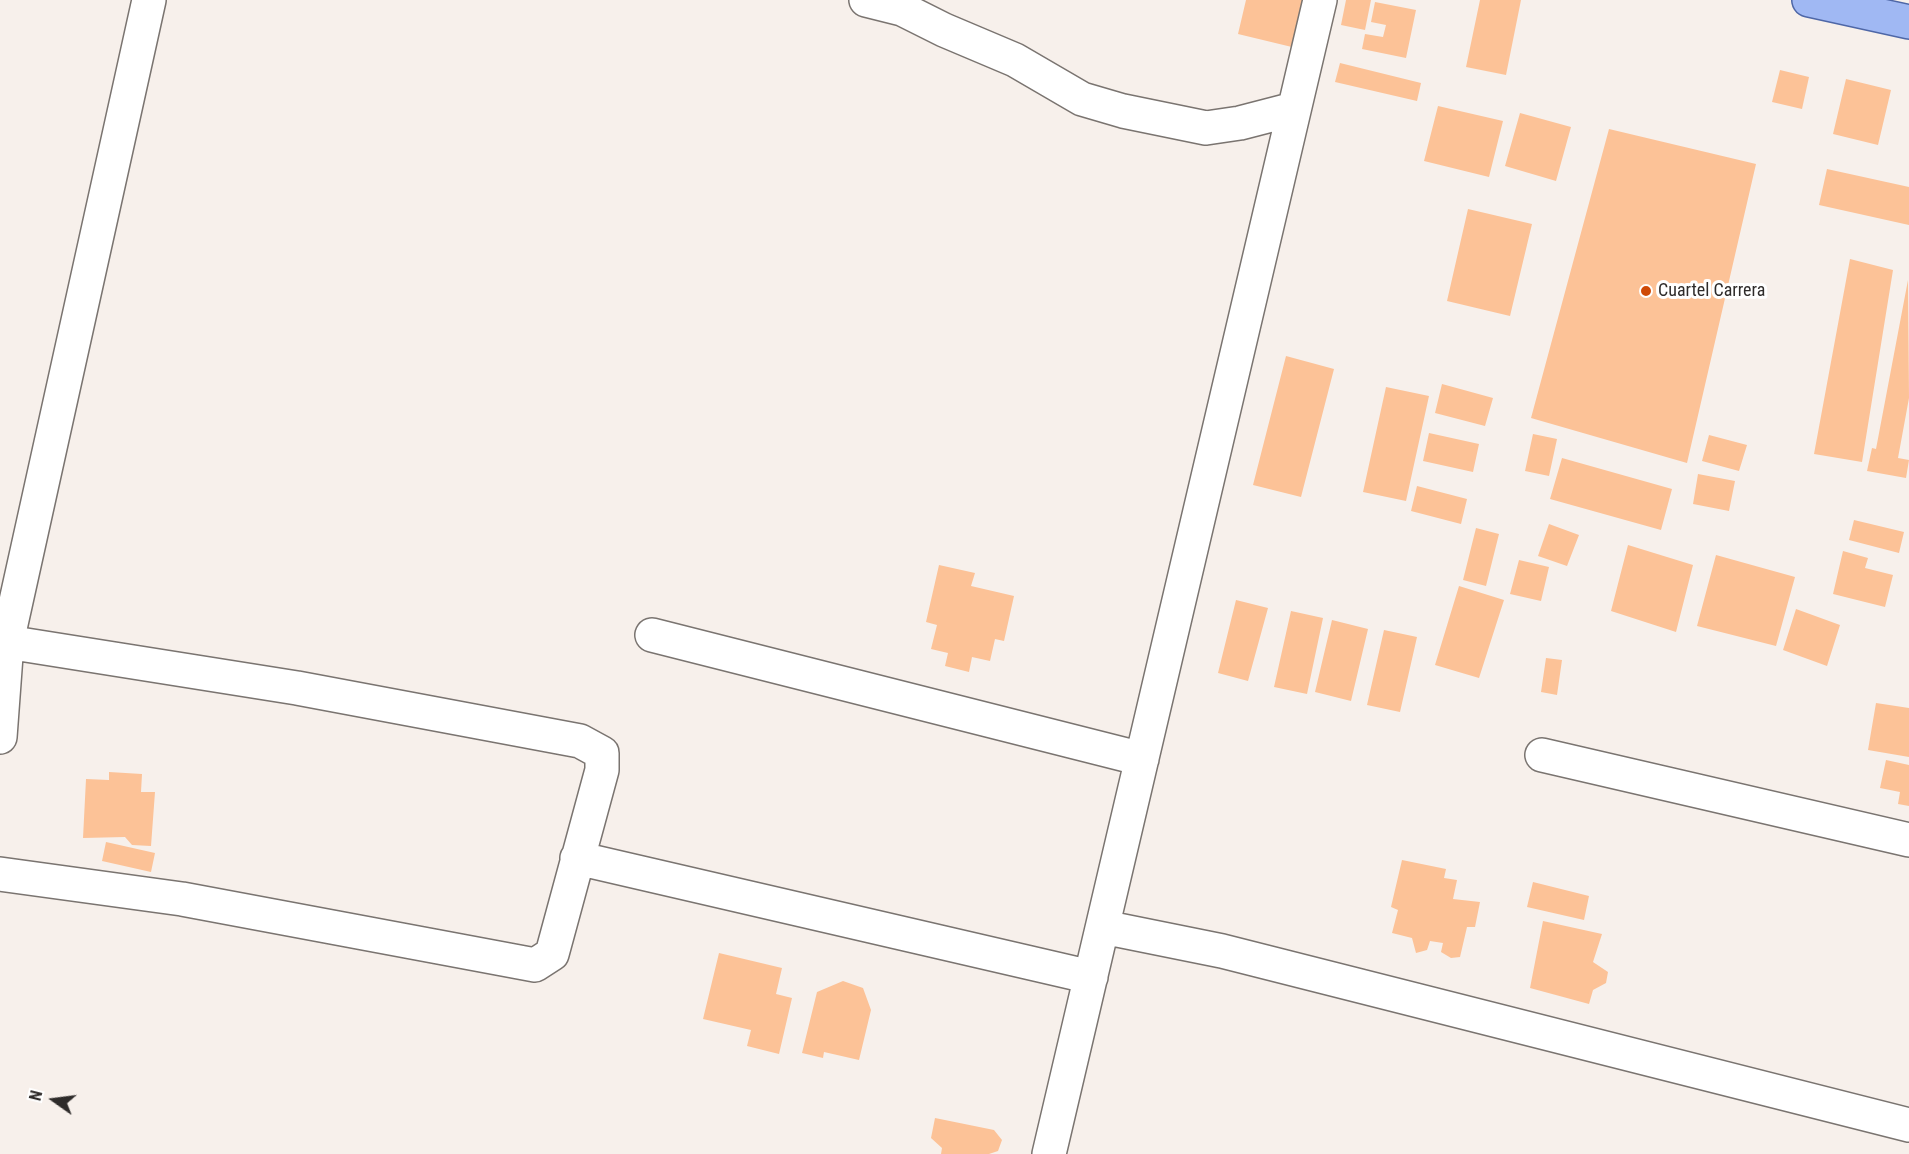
<!DOCTYPE html>
<style>
body{margin:0}
#map{position:relative;width:1909px;height:1154px;overflow:hidden;background:#f7f0eb;font-family:"Roboto Condensed",sans-serif}
canvas{display:block}
.north{position:absolute;left:24px;top:1070px;width:60px;height:60px;-webkit-text-stroke:4px #fff;paint-order:stroke;rotate:284deg;font-size:16px;font-weight:700;line-height:24px;text-align:center;color:#2e2b2a}
.north::after{content:'';display:block;margin:auto;width:21px;height:27px;background:#2e2b2a;clip-path:polygon(50% 0,100% 100%,50% 72%,0 100%)}
</style>
<div id="map">
<canvas width="1909" height="1154"></canvas>
<div class="north">N</div>
</div>
<script>
const ctx = document.querySelector('canvas').getContext('2d');
ctx.lineJoin = 'round';
function paint(path, color) {
  ctx.fillStyle = color;
  ctx.fill(path, 'evenodd');
}
function stroke(path, color, width, dash) {
  ctx.strokeStyle = color;
  ctx.lineWidth = width;
  ctx.lineCap = dash ? 'butt' : 'round';
  ctx.setLineDash(dash || []);
  ctx.stroke(path);
}
function label(font, color, halo, rows, align = 'center') {
  ctx.font = font + ' "Roboto Condensed",sans-serif';
  ctx.lineWidth = 6;
  ctx.setLineDash([]);
  ctx.textBaseline = 'middle';
  ctx.strokeStyle = halo;
  ctx.fillStyle = color;
  for (const [text, x, y, turn = 0] of rows) {
    ctx.save();
    ctx.translate(x, y);
    ctx.rotate((+turn || 0) * Math.PI / 180);
    ctx.textAlign = isNaN(turn) ? turn : align;
    if (halo) ctx.strokeText(text, 0, 0);
    ctx.fillText(text, 0, 0);
    ctx.restore();
  }
}
const building = new Path2D(`
 M1246,0H1307L1296,48L1238,34Z
 M1346,0H1371L1365,30L1341,25Z
 M1480,0H1521L1506,75L1466,67Z
 M1375,2L1416,10L1406,58L1362,49L1365,34L1383,37L1386,25L1371,22Z
 M1340,63L1421,83L1417,101L1335,82Z
 M1780,70L1809,77L1802,109L1772,102Z
 M1846,79L1891,90L1878,145L1833,134Z
 M1438,106L1503,121L1489,177L1424,161Z
 M1520,113L1571,127L1556,181L1505,166Z
 M1609,129L1756,164L1687,463L1531,418Z
 M1827,169L1909,187V225L1819,205Z
 M1468,209L1532,224L1510,316L1447,301Z
 M1850,259L1893,270L1862,462L1814,454Z
 M1908,280L1909,398L1898,458L1909,460L1906,478L1867,471L1872,448L1876,449Z
 M1286,356L1334,369L1301,497L1253,485Z
 M1442,384L1493,398L1485,426L1435,413Z
 M1386,387L1429,396L1406,501L1363,492Z
 M1429,433L1479,444L1473,472L1423,461Z
 M1533,434L1557,439L1549,476L1525,471Z
 M1709,435L1747,445L1739,471L1702,461Z
 M1562,458L1672,489L1661,530L1550,499Z
 M1698,474L1735,481L1729,511L1693,504Z
 M1417,486L1467,499L1461,524L1411,511Z
 M1854,520L1904,532L1899,553L1849,540Z
 M1549,524L1579,535L1567,566L1538,556Z
 M1476,528L1499,534L1486,586L1463,580Z
 M1628,545L1693,565L1676,632L1611,611Z
 M1843,551L1868,558L1865,568L1893,575L1885,607L1833,594Z
 M1716,555L1795,577L1776,646L1697,626Z
 M1519,560L1549,567L1541,601L1510,594Z
 M939,565L975,573L971,586L1014,596L1004,641L995,639L990,661L972,657L969,672L945,666L948,653L931,649L937,625L926,622Z
 M1459,586L1504,600L1479,678L1435,665Z
 M1236,600L1268,608L1248,681L1218,673Z
 M1796,609L1840,625L1827,666L1783,650Z
 M1291,611L1323,618L1307,694L1274,687Z
 M1332,620L1368,629L1351,701L1315,692Z
 M1384,630L1417,637L1400,712L1367,705Z
 M1546,658L1562,660L1557,695L1541,692Z
 M1876,703L1909,708V757L1868,750Z
 M1886,760L1909,765V806L1898,804L1900,792L1880,788Z
 M109,772L142,774L141,792H155L151,846L132,845L125,837L83,838L86,779L109,780Z
 M106,842L155,853L151,872L102,861Z
 M1402,860L1446,869L1444,878L1457,880L1453,899L1480,902L1475,927H1467L1460,957L1451,958L1441,952L1443,943L1430,941L1427,950L1416,953L1412,938L1392,933L1398,910L1391,907Z
 M1533,882L1589,896L1584,920L1527,907Z
 M1543,921L1602,934L1593,962L1608,972L1606,983L1593,990L1589,1004L1530,988Z
 M719,953L782,968L776,994L792,998L779,1054L747,1046L751,1030L703,1019Z
 M843,981L863,988L871,1010L859,1060L824,1052L823,1058L802,1053L817,992Z
 M935,1118L994,1130L1002,1140L998,1151L989,1154H941L942,1148L931,1138Z`);
const minor = new Path2D(`
 M866,0L902,9L944,30L1015,60L1082,99L1123,111L1206,128L1240,123L1294,109
 M652,635L1142,759
 M0,638L7,642L0,737
 M1542,755L1909,840
 M577,858L1091,977
 M0,874L182,899L535,965L552,954L602,770V753L580,741L297,688L7,642L149,0
 M1103,927L1222,951L1909,1125
 M1049,1154L1320,0`);
const primary = new Path2D(`
 M1809,0L1909,22`);
const markers = [
 [1646,291,6,"#cf4906"]
];
const poiNames = [
 ["Cuartel Carrera",1658,291]
];
paint(building, '#fcc297');
stroke(minor, '#7a7470', 36);
stroke(primary, '#4e67a7', 36);
stroke(minor, '#fff', 33);
stroke(primary, '#a0b8f3', 33);
for (const [x, y, r, color] of markers) {
  const dot = new Path2D();
  dot.arc(x, y, r, 0, 2 * Math.PI);
  ctx.fillStyle = color;
  ctx.fill(dot);
  stroke(dot, '#fff', 2);
}
label('18px', '#2e2b2a', '#fff', poiNames, 'left');
</script>
